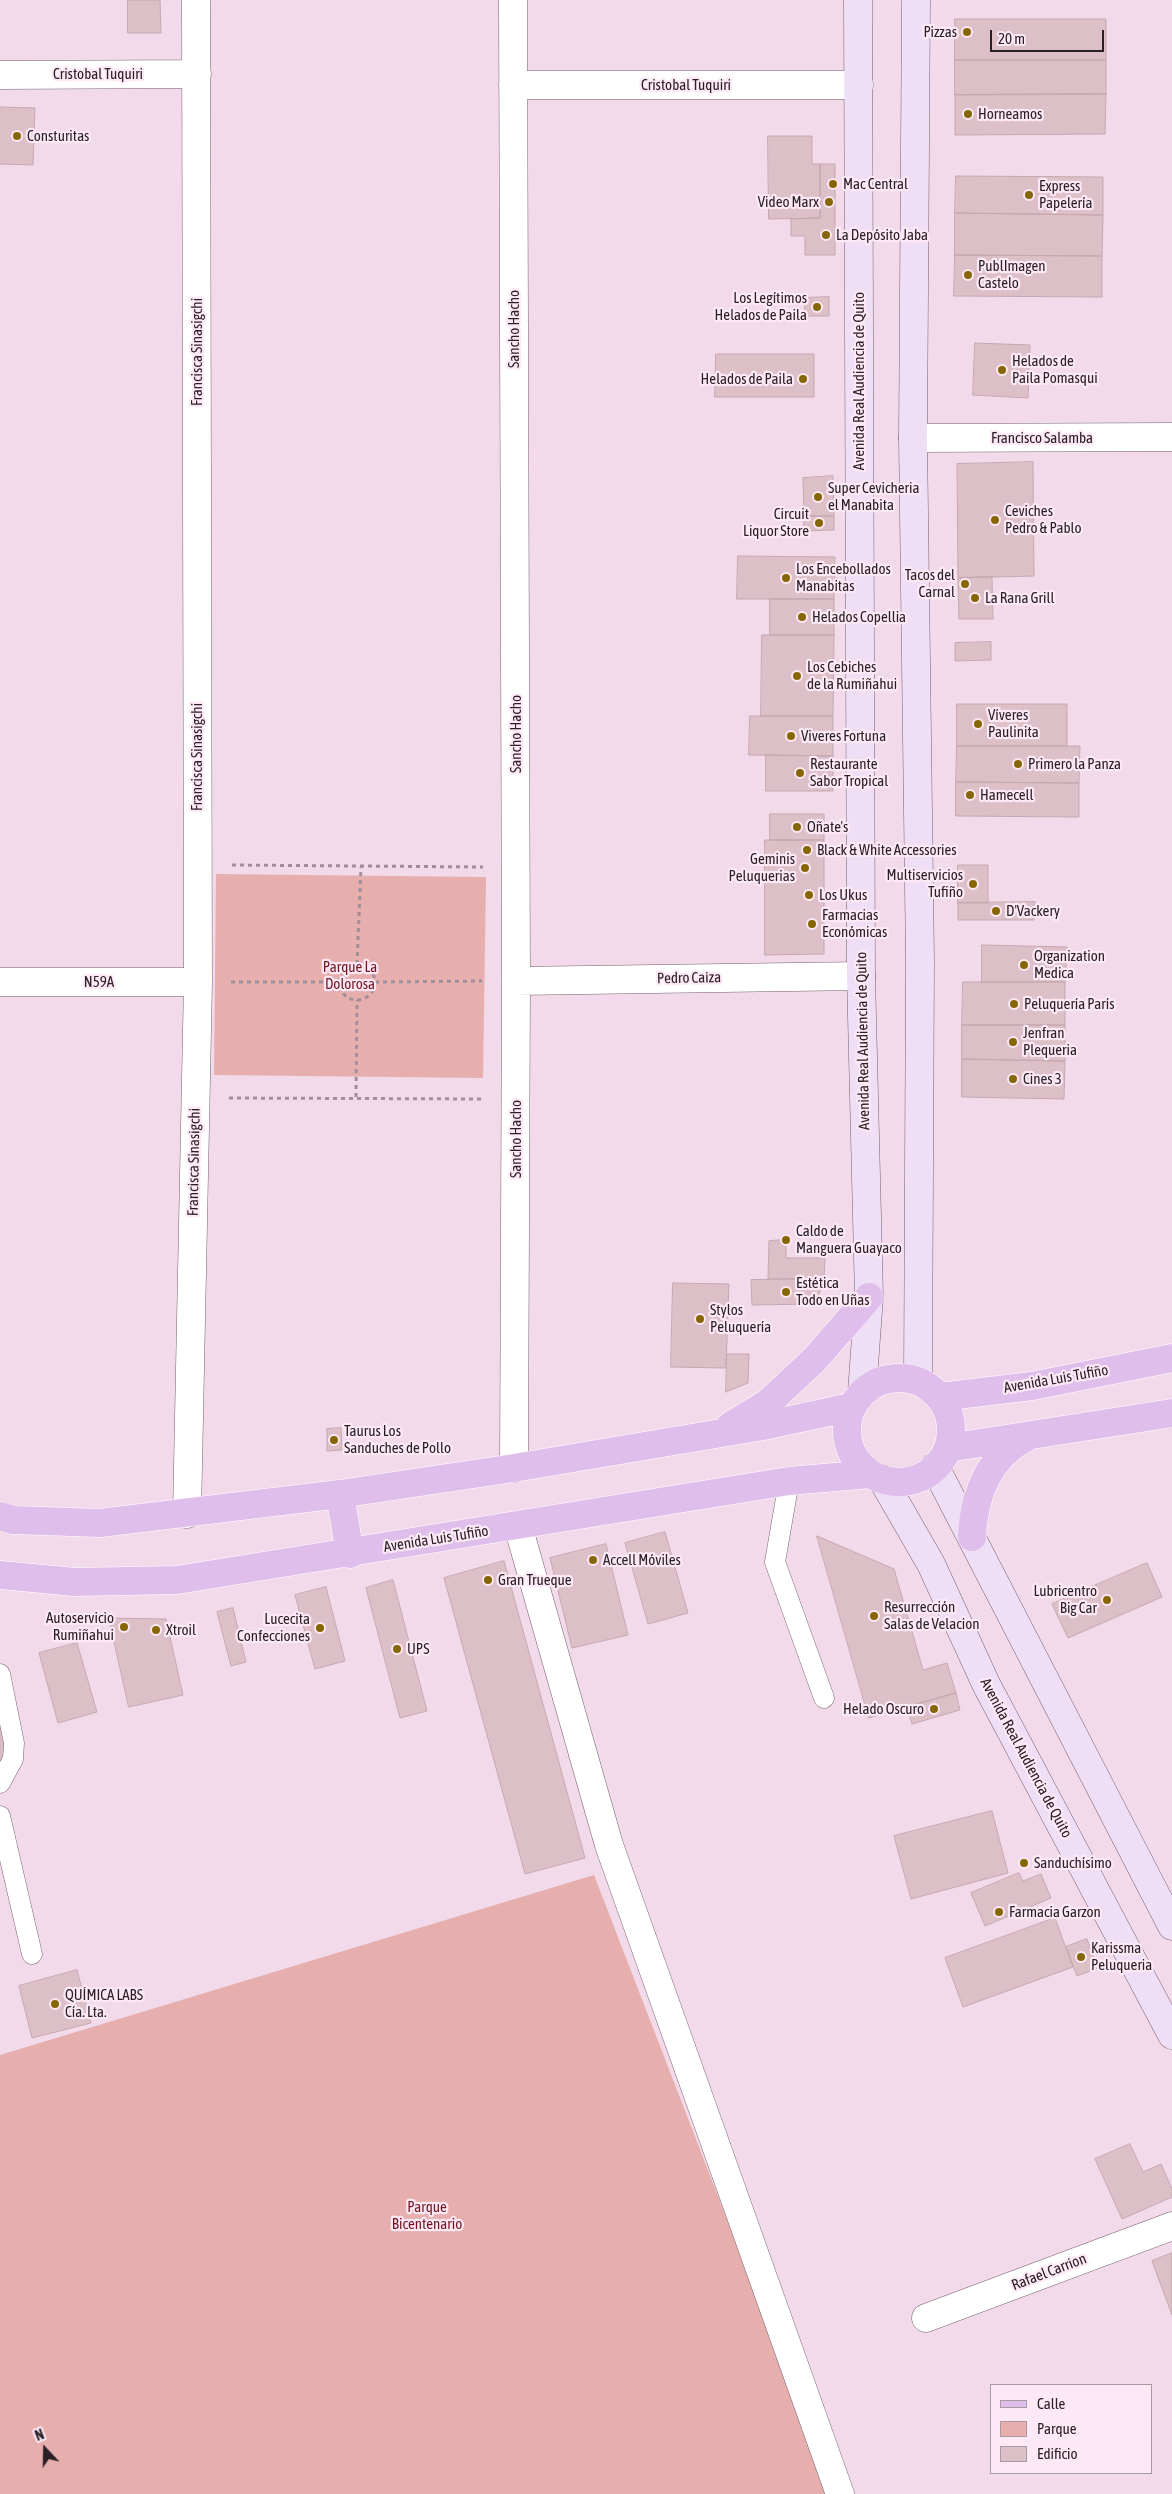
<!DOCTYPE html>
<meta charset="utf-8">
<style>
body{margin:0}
#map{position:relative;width:1172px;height:2494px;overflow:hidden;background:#f3daea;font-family:"Asap Condensed",sans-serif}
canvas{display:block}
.legend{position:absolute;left:990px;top:2384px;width:162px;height:90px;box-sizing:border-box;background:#fde9f6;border:1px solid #a999a3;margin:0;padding:6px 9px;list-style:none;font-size:15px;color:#2a2127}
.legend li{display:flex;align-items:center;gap:10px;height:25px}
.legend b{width:25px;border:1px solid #a999a3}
.north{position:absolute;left:20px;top:2424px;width:50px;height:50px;-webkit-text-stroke:4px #fde9f6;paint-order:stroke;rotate:339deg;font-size:14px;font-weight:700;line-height:20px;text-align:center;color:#2a2127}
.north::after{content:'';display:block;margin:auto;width:18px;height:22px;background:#2a2127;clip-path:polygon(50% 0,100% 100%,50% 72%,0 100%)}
.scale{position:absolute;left:990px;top:30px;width:114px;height:22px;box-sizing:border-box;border:2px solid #2a2127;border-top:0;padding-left:6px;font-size:15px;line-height:18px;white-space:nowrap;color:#2a2127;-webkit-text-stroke:4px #fde9f6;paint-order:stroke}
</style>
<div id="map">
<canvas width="1172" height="2494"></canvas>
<ul class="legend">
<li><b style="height:6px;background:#e0beec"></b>Calle</li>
<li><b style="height:14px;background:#e6afad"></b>Parque</li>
<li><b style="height:14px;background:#dcbfc7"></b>Edificio</li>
</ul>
<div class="north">N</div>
<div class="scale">20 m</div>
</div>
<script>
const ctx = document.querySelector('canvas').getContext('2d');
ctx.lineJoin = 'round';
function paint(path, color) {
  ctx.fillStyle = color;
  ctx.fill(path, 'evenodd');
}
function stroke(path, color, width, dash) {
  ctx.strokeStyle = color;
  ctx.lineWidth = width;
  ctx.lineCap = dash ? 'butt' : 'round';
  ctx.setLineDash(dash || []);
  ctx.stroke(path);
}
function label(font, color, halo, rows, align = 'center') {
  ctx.font = font + ' "Asap Condensed",sans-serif';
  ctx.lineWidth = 4.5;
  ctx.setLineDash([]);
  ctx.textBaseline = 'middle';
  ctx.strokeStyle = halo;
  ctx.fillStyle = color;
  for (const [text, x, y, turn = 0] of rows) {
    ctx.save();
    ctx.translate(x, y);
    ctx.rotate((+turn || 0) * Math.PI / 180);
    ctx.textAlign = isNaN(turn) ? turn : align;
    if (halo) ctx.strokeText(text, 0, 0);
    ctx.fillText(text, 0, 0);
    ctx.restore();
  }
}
const green = new Path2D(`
 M216,874L486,877L483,1078L214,1075Z
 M594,1875L833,2494H0V2055Z`);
const building = new Path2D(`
 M128,0H160L161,33H128Z
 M955,19H1106V60H955Z
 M955,60H1106V94L955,95Z
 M1106,94L1105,134L955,135V95Z
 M0,107L35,108L33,165L0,164Z
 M768,136H812V164H820V218L769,219Z
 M820,164H835V255H805V236H791V219L820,218Z
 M956,176L1103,177V215L955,213Z
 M955,213L1103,215L1102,256L955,255Z
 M955,255L1102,256V297L954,296Z
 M829,297V316H805L804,298Z
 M975,343L1030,345L1028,398L973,395Z
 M716,354H814V397H715Z
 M1033,462L1034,576L958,578L957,464Z
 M833,476L834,516H804L803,478Z
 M804,516H834V530L804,531Z
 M738,556L835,557L834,599H737Z
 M992,577L993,619H959L958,578Z
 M770,599H834V635H770Z
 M762,635H834L833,716H761Z
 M991,642V660L955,661V643Z
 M957,704H1067V746H957Z
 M750,716H833V756L749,755Z
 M957,746H1080L1079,783L956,782Z
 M766,755L833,756V791H766Z
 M956,782L1079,783V817L956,816Z
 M770,814H824V840H770Z
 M765,840H824V954L765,955Z
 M958,865H988V903H958Z
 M1035,902L1034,920H958V903Z
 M982,945L1067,947L1065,982H982Z
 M963,982H1065V1025H962Z
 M962,1025H1065V1061L962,1059Z
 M962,1059L1065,1061L1064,1099L962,1097Z
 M786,1240V1258H825L824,1279H768L769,1241Z
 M824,1279L816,1304L752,1305L751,1280Z
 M673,1283L729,1284L726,1368L671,1367Z
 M727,1354H749L748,1383L726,1392Z
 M341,1428L342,1450L327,1451V1429Z
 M665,1532L688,1613L648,1624L625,1543Z
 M817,1536L894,1569L923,1670L947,1663L956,1693L869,1718Z
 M606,1544L628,1635L572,1648L550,1558Z
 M504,1561L585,1858L525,1874L444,1578Z
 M1147,1563L1162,1597L1068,1638L1052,1604Z
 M393,1580L427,1711L400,1718L366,1588Z
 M326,1587L345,1661L315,1669L295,1595Z
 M233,1608L246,1662L231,1666L217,1612Z
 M109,1618L166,1619L183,1695L129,1707Z
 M77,1643L97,1712L58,1723L39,1653Z
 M956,1693L960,1710L912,1724L907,1707Z
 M0,1697L15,1763L0,1766Z
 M992,1811L1008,1873L911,1899L894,1836Z
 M1019,1873L1023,1881L1041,1874L1051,1898L985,1926L971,1893Z
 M1055,1918L1073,1967L963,2007L945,1958Z
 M1087,1939L1098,1968L1077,1976L1066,1947Z
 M77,1970L91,2023L32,2038L19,1986Z
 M1130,2144L1143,2172L1161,2164L1172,2189V2197L1122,2219L1095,2159Z
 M1172,2253V2315L1152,2261Z`);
const path = new Path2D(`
 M232,865L483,867
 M357,964L361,867
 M339 982a18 18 0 1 1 36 0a18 18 0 1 1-36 0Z
 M231,982H339
 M375,982L482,981
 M356,1097L357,1000
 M229,1098L483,1099`);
const lane = new Path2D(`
 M789,1481L775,1562L824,1698
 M0,1674L14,1743L13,1759L0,1783
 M0,1816L32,1954`);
const street = new Path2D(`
 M513,0L516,981L514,1468
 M0,75L197,74
 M513,85H859
 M913,438L1172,437
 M516,981L861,976
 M0,982H198
 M187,1514L198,982L196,0
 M518,1526L609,1845L840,2494
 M926,2318L1172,2226`);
const secondary = new Path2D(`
 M858,0L861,976L869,1297L862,1392
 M916,0L913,438L920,961L918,1380
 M935,1467L1172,1926
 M882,1479L931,1564L986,1684L1172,2035`);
const primary = new Path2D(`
 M847 1430a52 52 0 1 1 104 0a52 52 0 1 1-104 0Z
 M940,1397L1032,1386L1172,1358
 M730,1426L768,1403L815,1359L869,1297
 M948,1448L1172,1413
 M340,1494L350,1554
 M0,1516L13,1520L100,1523L340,1494L514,1468L763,1426L851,1407
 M972,1537C974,1495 988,1457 1027,1437
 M0,1575L75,1582L177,1580L789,1481L870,1474`);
const markers = [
 [967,32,5,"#866600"],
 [968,114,5,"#866600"],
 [17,136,5,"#866600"],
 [833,184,5,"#866600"],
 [1029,195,5,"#866600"],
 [829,202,5,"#866600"],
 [826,235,5,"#866600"],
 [968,275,5,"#866600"],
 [817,307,5,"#866600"],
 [1002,370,5,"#866600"],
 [803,379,5,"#866600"],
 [818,497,5,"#866600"],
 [995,520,5,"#866600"],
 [819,523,5,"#866600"],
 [786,578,5,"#866600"],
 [965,584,5,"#866600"],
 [975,598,5,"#866600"],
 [802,617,5,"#866600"],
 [797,676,5,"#866600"],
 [978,724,5,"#866600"],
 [791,736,5,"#866600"],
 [1018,764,5,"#866600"],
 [800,773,5,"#866600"],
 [970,795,5,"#866600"],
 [797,827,5,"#866600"],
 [807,850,5,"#866600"],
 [805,868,5,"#866600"],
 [973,884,5,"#866600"],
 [809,895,5,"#866600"],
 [996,911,5,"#866600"],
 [812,924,5,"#866600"],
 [1024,965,5,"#866600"],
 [1014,1004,5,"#866600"],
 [1013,1042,5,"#866600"],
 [1013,1079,5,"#866600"],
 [786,1240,5,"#866600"],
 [786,1292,5,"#866600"],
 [700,1319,5,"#866600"],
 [334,1440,5,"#866600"],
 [593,1560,5,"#866600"],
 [488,1580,5,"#866600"],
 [1107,1600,5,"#866600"],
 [874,1616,5,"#866600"],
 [124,1627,5,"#866600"],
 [320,1628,5,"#866600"],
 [156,1630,5,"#866600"],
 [397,1649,5,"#866600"],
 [934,1709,5,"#866600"],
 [1024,1863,5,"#866600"],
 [999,1912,5,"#866600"],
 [1081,1957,5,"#866600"],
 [55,2004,5,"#866600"]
];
const poiNames = [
 ["Pizzas",957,32,"right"],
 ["Horneamos",978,114],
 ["Consturitas",27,136],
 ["Mac Central",843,184],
 ["Express",1039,186],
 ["Papelería",1039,203],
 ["Video Marx",819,202,"right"],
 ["La Depósito Jaba",836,235],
 ["PublImagen",978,266],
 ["Castelo",978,283],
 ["Los Legítimos",807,298,"right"],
 ["Helados de Paila",807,315,"right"],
 ["Helados de",1012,361],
 ["Paila Pomasqui",1012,378],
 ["Helados de Paila",793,379,"right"],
 ["Super Cevicheria",828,488],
 ["el Manabita",828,505],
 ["Ceviches",1005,511],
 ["Pedro & Pablo",1005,528],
 ["Circuit",809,514,"right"],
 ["Liquor Store",809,531,"right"],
 ["Los Encebollados",796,569],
 ["Manabitas",796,586],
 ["Tacos del",955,575,"right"],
 ["Carnal",955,592,"right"],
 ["La Rana Grill",985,598],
 ["Helados Copellia",812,617],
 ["Los Cebiches",807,667],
 ["de la Rumiñahui",807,684],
 ["Víveres",988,715],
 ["Paulinita",988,732],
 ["Viveres Fortuna",801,736],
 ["Restaurante",810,764],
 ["Sabor Tropical",810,781],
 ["Primero la Panza",1028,764],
 ["Hamecell",980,795],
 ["Oñate's",807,827],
 ["Black & White Accessories",817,850],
 ["Geminis",795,859,"right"],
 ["Peluquerias",795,876,"right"],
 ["Multiservicios",963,875,"right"],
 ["Tufiño",963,892,"right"],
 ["Los Ukus",819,895],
 ["D'Vackery",1006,911],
 ["Farmacias",822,915],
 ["Económicas",822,932],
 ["Organization",1034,956],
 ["Medica",1034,973],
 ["Peluquería París",1024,1004],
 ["Jenfran",1023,1033],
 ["Plequeria",1023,1050],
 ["Cines 3",1023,1079],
 ["Caldo de",796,1231],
 ["Manguera Guayaco",796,1248],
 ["Estética",796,1283],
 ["Todo en Uñas",796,1300],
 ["Stylos",710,1310],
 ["Peluquería",710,1327],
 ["Taurus Los",344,1431],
 ["Sanduches de Pollo",344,1448],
 ["Accell Móviles",603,1560],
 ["Gran Trueque",498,1580],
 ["Lubricentro",1097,1591,"right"],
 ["Big Car",1097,1608,"right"],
 ["Resurrección",884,1607],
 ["Salas de Velacion",884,1624],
 ["Autoservicio",114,1618,"right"],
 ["Rumiñahui",114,1635,"right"],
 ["Lucecita",310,1619,"right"],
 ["Confecciones",310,1636,"right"],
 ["Xtroil",166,1630],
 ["UPS",407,1649],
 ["Helado Oscuro",924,1709,"right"],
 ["Sanduchísimo",1034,1863],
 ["Farmacia Garzon",1009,1912],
 ["Karissma",1091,1948],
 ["Peluqueria",1091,1965],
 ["QUÍMICA LABS",65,1995],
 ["Cía. Lta.",65,2012]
];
const streetNames = [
 ["Cristobal Tuquiri",98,74],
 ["Cristobal Tuquiri",686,85],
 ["Sancho Hacho",514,329,-90],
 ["Francisca Sinasigchi",197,352,-90],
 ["Avenida Real Audiencia de Quito",859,381,-90],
 ["Francisco Salamba",1042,438],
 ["Sancho Hacho",516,734,-90],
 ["Francisca Sinasigchi",197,757,-90],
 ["Pedro Caiza",689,978,-1],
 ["N59A",99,982],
 ["Avenida Real Audiencia de Quito",863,1041,-91],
 ["Sancho Hacho",516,1139,-90],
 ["Francisca Sinasigchi",194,1162,-89],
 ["Avenida Luis Tufiño",1056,1379,-10],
 ["Avenida Luis Tufiño",436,1539,-9],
 ["Avenida Real Audiencia de Quito",1026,1758,62],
 ["Rafael Carrion",1049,2272,-21]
];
const parkNames = [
 ["Parque La",350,967],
 ["Dolorosa",350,984],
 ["Parque",427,2207],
 ["Bicentenario",427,2224]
];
paint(green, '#e6afad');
paint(building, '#dcbfc7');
stroke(building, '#c5a8b0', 1);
stroke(lane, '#75606e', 21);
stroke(street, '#75606e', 29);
stroke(secondary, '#75606e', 29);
stroke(primary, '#fff', 29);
stroke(path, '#a18e9a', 3, [4, 4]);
stroke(lane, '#fff', 20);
stroke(street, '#fff', 28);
stroke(secondary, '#efdff6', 28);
stroke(primary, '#e0beec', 28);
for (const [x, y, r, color] of markers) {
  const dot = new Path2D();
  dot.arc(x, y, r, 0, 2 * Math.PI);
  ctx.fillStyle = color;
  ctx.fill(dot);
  stroke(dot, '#fde9f6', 2);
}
label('15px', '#2a2127', '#fde9f6', poiNames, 'left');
label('15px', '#2a2127', '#fde9f6', streetNames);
label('15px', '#72171f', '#fde9f6', parkNames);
</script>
